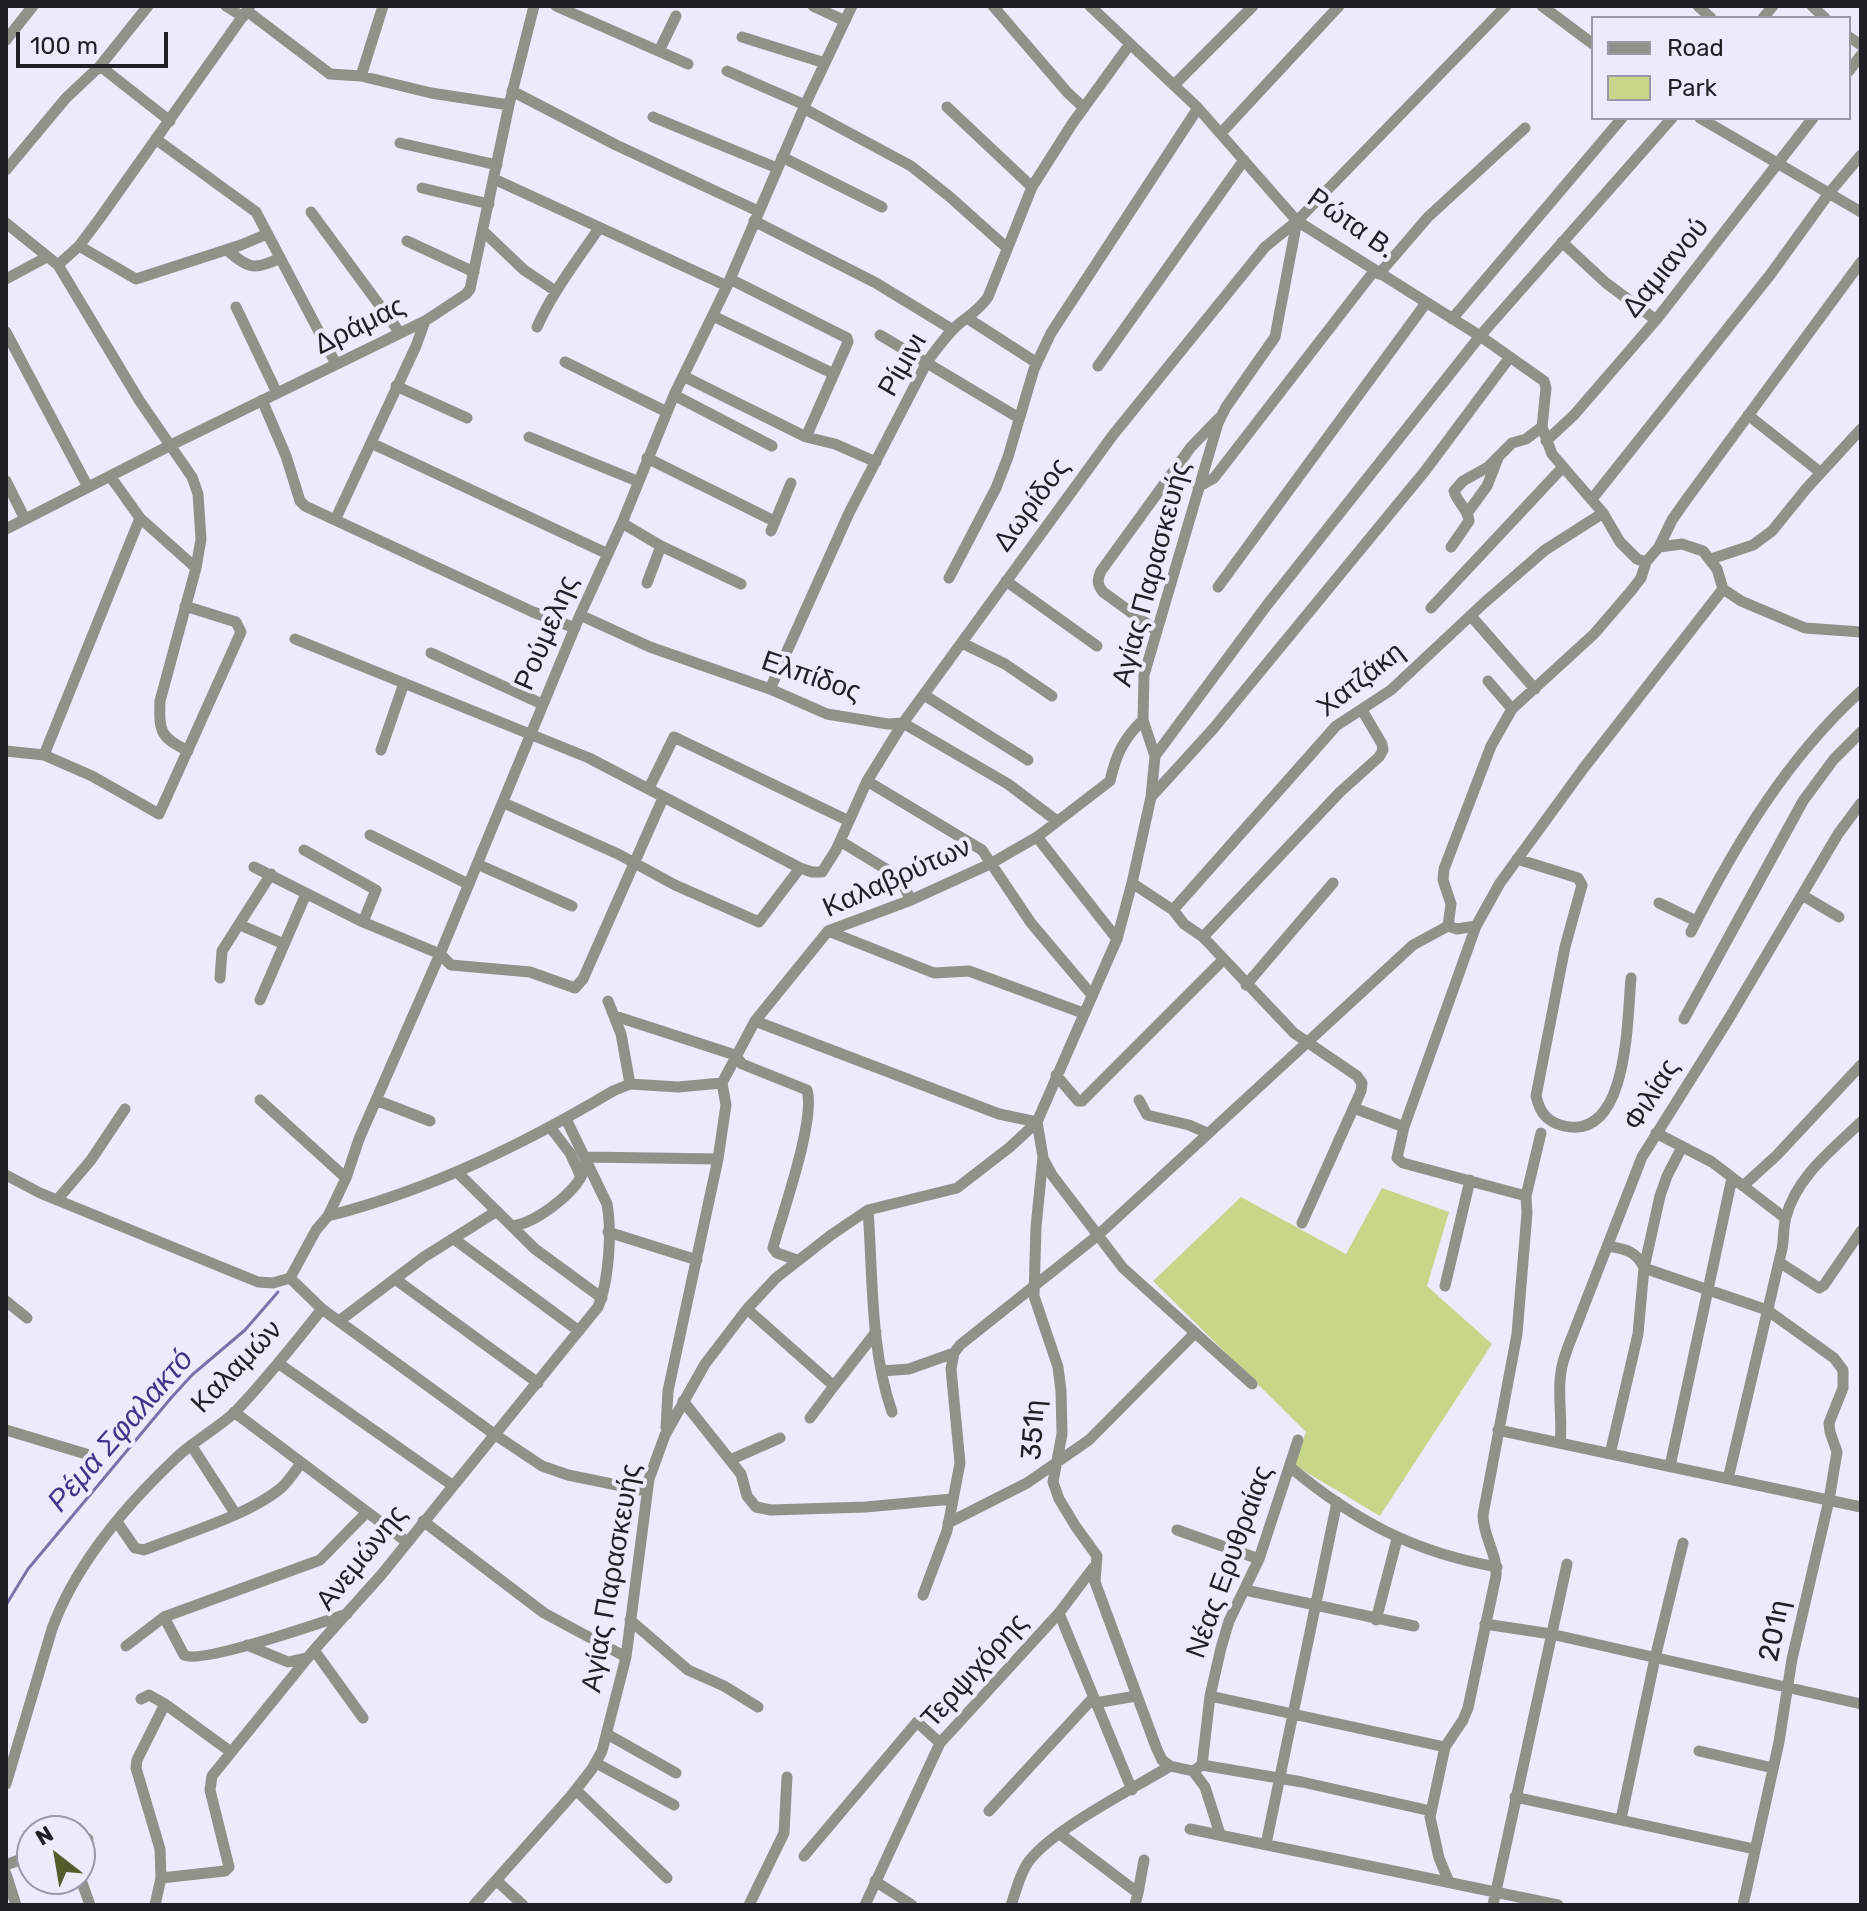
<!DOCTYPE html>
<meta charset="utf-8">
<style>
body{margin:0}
#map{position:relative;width:1867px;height:1911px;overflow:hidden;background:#ebebfc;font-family:Rubik,sans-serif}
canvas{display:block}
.frame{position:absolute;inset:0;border:8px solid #1f1f26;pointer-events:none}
.legend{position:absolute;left:1591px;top:16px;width:260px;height:104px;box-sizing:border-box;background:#ebebfc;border:2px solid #9999a6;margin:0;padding:10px 14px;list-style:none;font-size:24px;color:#1f1f26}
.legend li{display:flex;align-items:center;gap:16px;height:40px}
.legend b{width:40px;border:2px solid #9999a6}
.north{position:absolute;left:16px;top:1815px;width:80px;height:80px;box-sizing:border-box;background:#ebebfc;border:2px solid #9999a6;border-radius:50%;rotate:329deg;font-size:22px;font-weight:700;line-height:32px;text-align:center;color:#1f1f26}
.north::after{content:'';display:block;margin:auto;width:28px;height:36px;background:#525b2a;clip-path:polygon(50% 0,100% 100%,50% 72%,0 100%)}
.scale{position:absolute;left:16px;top:32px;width:152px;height:36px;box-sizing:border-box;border:4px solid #1f1f26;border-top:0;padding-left:10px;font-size:24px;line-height:28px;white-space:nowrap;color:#1f1f26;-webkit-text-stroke:6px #ebebfc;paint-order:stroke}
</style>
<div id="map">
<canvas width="1867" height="1911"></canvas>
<div class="frame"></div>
<ul class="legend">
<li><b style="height:10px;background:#90928a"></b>Road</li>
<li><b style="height:22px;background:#c7d789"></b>Park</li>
</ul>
<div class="north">N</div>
<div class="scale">100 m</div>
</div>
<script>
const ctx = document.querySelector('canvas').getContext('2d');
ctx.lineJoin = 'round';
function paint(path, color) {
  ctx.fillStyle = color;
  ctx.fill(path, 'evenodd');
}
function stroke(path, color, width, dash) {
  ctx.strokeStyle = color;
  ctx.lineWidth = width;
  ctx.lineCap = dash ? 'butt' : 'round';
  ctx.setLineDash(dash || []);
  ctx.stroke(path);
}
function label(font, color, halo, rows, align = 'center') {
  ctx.font = font + ' Rubik,sans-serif';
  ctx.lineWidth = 8;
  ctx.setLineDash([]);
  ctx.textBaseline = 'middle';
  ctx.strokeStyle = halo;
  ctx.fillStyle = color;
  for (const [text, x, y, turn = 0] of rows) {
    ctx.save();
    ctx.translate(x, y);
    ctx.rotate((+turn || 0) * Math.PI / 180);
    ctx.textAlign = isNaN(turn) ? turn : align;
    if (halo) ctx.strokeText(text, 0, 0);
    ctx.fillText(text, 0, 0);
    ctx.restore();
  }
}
const green = new Path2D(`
 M1382,1188L1449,1212L1427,1286L1492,1344L1380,1516L1294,1465L1306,1432L1153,1281L1241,1197L1346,1254Z`);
const stream = new Path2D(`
 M6,1605L28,1569L171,1398L192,1375L245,1330L278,1292`);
const minor = new Path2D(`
 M226,6L243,17
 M556,6L688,64
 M813,6L845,21
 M993,6L1067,92L1084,108
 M1090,6L1198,108L1297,221L1480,336L1544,381L1546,388L1542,427L1552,454L1603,513L1620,542L1637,559L1646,562
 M1542,6L1593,44
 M1698,6L1711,18
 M1812,6L1825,18
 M247,11L330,74L361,76L431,93L509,105
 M1763,18L1773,6
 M742,37L825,63
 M1849,37L1861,45
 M6,40L33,6
 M659,51L676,16
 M100,66L170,121
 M727,71L805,105
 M1849,71L1861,55
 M361,76L383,6
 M1174,85L1253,6
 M512,91L616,145L758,211
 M947,107L1032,187
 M803,108L911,166L950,197L1007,248
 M653,117L777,168
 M1700,118L1861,212
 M1221,133L1339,6
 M157,140L256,212L336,364
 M400,143L497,165
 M782,157L882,207
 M6,170L66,98L100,66L148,6
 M494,179L727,286
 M422,188L489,204
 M311,212L400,333
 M754,221L876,283L953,330
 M6,223L58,265L139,400L192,477L198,494L201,539L196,568L160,701C159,732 160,737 188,751
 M483,231L524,270L554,290
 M407,241L474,272
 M1562,242L1606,283L1656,320
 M79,246L136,279L241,245L267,234
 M227,250C248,268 254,271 280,258
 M58,265L79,246L100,218L250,6
 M1379,274L1428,217L1525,128
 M6,279L47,257
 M730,279L847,338L848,342L806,437
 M236,307L277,393
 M713,316L834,374
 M967,318L1037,363
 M1452,319L1622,118
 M537,327C553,291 577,261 599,228
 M6,332L88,487
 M880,335L1019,418
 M565,362L667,412
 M1098,366L1244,160
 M683,376L806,437L835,444L876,462
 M396,386L467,418
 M674,395L772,446
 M262,400L286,456L300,501L305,506L533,612L575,628
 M1748,415L1820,472
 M529,437L637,481
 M1546,441L1574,415L1656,320L1813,118
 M371,443L608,554
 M647,458L774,521
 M110,476L140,518L196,568
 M6,481L25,519
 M1198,487L1214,478L1374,271
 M1592,499L1770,275L1830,192L1861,155
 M1468,512L1487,486L1498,458
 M336,518L416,346L425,321
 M622,523L661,546L741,584
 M6,529L169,446L425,321L466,294L470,289L509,105L534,6
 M771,531L791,483
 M1451,547L1469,521C1468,508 1457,503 1454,491L1463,481L1488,467L1512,443L1526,439L1542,427
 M1659,547L1672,520L1686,500L1861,262
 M1711,559L1753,545L1772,531L1806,489L1861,429
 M949,578L996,488L1008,457L1034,369L1051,333L1198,108
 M1006,581L1097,646
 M647,583L661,546
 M1218,587L1426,303
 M1431,608L1563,467
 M580,615L650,647L770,689L827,714L888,724L903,723L1008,784L1057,821
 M1471,616L1535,689
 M1157,631L1103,592C1097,584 1097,580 1101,571L1191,447L1219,418
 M295,639L589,758L800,868L812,872H822L836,850L867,781L903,723L1113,435L1265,247L1297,221
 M962,643L1005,664L1052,696
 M431,653L542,704
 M1488,681L1512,709
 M770,689L849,513L927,362C937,348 947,334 960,323C971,314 980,309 988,297L1032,187L1072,124L1130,44
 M924,695L1028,760
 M381,750L404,683
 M6,751L44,755L92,776L159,814L241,632L236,622L185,606
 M44,755L140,518
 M1155,756L1267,605L1480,336L1672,118
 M867,781L982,850L1031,923L1091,994
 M649,788L674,737L849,821
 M1151,797L1213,729L1425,471L1510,357
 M504,803L618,854L675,885L759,922L800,868
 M370,835L468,884
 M1037,837L1117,939
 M840,841L899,877L911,900
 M304,850L376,890L363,922
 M1517,859L1578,878L1582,885L1565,947L1536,1096C1540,1113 1547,1122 1564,1126C1629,1141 1627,1018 1631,978
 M477,864L572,906
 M254,867L363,922L440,954L451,965L530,972L575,988L583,979L663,798
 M1132,883L1173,910L1184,924L1203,937L1294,1033L1357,1076L1362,1083L1361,1091L1302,1223
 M1802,895L1839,917
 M1659,903L1696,921
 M1173,910L1336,726L1391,690L1484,603L1545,550L1603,513
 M240,925L284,944
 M1448,926L1451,904L1443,880L1444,869L1491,746L1512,709L1594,634L1631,591L1641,578L1646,562L1659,547L1682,544L1703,551L1717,569L1723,589L1741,601L1805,628L1861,632
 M828,931L934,973L969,971L1083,1013
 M1691,932C1736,843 1787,758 1861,691
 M1203,937L1340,792L1379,757L1383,750L1382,744L1362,710
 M220,978L222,951L271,874
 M1246,985L1333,883
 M260,1000L306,894
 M608,1001L621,1034L630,1084
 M615,1016L735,1055L742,1064L807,1090C816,1120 782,1214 773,1248L777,1253L797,1260
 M1684,1019L1803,801L1834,759L1861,732
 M755,1021L999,1114L1037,1122
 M1056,1075L1078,1101H1082L1224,959
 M722,1083L755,1021L828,931L911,900L990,864L1037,837L1110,781C1116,755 1123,739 1143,720
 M260,1100L346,1178
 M376,1100L430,1121
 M1139,1100L1147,1115L1189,1125L1207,1133
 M1354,1108L1404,1127
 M1037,1122L1043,1157L1036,1227L1034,1296L1058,1367L1061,1391L1062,1434L1053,1482L1059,1499L1076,1527L1097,1556L1095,1582L1156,1747L1162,1760L1170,1766
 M550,1127L570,1153L581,1177
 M1656,1133L1712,1162L1785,1218
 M1044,1160L1052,1175L1123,1268L1252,1384
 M457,1172L535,1249L602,1298
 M6,1175L40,1193L258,1282L273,1283L290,1278
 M1743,1186L1777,1155L1861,1065
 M1526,1196L1403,1163L1397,1158L1404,1127L1476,926L1500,883L1583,769L1723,589
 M57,1200L91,1160L125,1109
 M868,1210C873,1276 870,1349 892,1412
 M328,1216C430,1190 524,1144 613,1091L630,1084L678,1087L722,1083
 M512,1226C534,1224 572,1195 582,1175C584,1170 585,1163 586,1157L718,1159
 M608,1232L697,1260
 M454,1239L579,1331
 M1608,1246C1625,1249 1637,1251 1644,1268L1767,1310L1834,1358L1843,1370V1388L1829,1423L1830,1432L1837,1452L1829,1500L1792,1659L1779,1742L1743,1905
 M1779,1262L1819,1288L1824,1285L1861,1231
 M290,1278L316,1230L328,1216L346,1178L359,1139L440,954L580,615L622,523L674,395L727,286L805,105L852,6
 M290,1278L322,1309L494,1434L542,1466L568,1475L646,1491
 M395,1279L538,1383
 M1445,1286L1470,1180
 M6,1301L27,1318
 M747,1309L834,1386L810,1418
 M339,1321L424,1257L497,1211
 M278,1363L452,1485
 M882,1371L909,1369L954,1353
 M834,1386L876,1332
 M683,1401L741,1474L747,1496L756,1507L771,1510L866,1507L952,1499
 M234,1412L407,1542
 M666,1428L668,1391L718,1159L726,1105L722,1083
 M6,1430L86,1454
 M1498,1430L1861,1507
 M1560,1443C1563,1419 1557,1395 1561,1372C1562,1364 1565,1355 1568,1347L1642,1157L1728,1020L1838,834L1861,803
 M191,1445L235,1513
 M1610,1454L1638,1334L1644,1268L1660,1196L1667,1176L1682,1147
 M730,1460L780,1438
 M1670,1466L1732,1178
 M1290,1467C1355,1521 1413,1552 1497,1567
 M1728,1479L1782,1249C1784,1239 1783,1227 1786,1217C1796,1177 1833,1149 1861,1122
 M423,1521L544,1613L626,1657
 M117,1522L135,1548L144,1550C184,1534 249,1515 281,1488C289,1481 295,1471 301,1463
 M948,1523L1027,1483L1089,1440L1194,1334
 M1177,1530L1259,1559
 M1245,1590L1414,1626
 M923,1595L947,1531L960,1463L951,1369L954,1353L960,1345L1097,1236L1413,945L1448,926L1457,929L1476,926
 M1059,1613L1132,1790
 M164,1617L184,1655C199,1665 323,1622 347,1614
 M630,1620L688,1670L724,1686L758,1707
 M1376,1620L1397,1539
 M1485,1624L1551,1634L1861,1704
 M247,1645L288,1662L306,1658
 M126,1646L164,1617L320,1560L367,1512
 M314,1650L363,1718
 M1210,1696L1445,1747
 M141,1699L149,1695L165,1704
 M1095,1703L1136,1696
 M607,1734L676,1773
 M1699,1751L1773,1768
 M596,1763L674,1805
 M1202,1765L1302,1782L1431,1811
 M6,1784L52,1629C76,1563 126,1505 177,1457C195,1440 217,1429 235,1412C266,1380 294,1344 322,1309
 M576,1790L667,1878
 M1515,1797L1754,1849
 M989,1811L1093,1698
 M1621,1819L1655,1658L1683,1543
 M1190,1829L1558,1905
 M1060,1834L1138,1893L1135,1905
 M1220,1834L1205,1787L1193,1771L1202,1765L1210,1696L1221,1648L1229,1621L1259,1559L1298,1440
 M80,1840L88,1839
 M1266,1844L1337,1502
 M804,1856L917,1722L940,1743
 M6,1865L32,1855
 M6,1874L16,1905
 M80,1877L90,1905
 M161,1878L225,1871L229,1867L210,1790L212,1776L314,1650L382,1574L598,1307C609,1281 612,1232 607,1204L566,1119
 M497,1881L523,1905
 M875,1881L912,1905
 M1449,1882L1439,1858L1430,1817L1445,1747L1463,1720L1468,1708L1496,1576C1498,1555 1483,1537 1483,1515L1517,1334L1527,1213L1526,1196L1541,1133
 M1138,1893L1144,1860
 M155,1905L161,1878L160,1849L136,1768L137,1760L165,1704L231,1752
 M474,1905L571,1796L592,1769L602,1751L626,1657L649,1479L665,1435L705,1364L747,1309L776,1278L831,1235L868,1210L957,1188L1010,1147L1037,1122L1117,939L1132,883L1151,797L1155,756L1143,720L1144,675L1218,423L1226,407L1275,337L1297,221L1506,6
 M749,1905L784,1833L787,1777
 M865,1905L940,1743L1059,1613L1093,1568
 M1011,1905C1016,1892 1019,1876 1027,1864C1047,1832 1135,1788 1170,1766L1193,1771
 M1493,1905L1567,1564`);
const streetNames = [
 ["Ρώτα Β.",1351,224,35],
 ["Δαμιανού",1666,268,-51],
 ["Δράμας",360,326,-26],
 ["Ρίμινι",903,365,-60],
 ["Δωρίδος",1032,505,-54],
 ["Αγίας Παρασκευής",1152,574,-75],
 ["Ρούμελης",547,633,-67],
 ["Ελπίδος",811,677,19],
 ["Χατζάκη",1361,680,-38],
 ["Καλαβρύτων",897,878,-24],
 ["Φιλίας",1652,1095,-58],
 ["Καλαμών",237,1367,-46],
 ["351η",1034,1430,-86],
 ["Ανεμώνης",362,1558,-51],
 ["Νέας Ερυθραίας",1230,1562,-70],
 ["Αγίας Παρασκευής",612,1578,-80],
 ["201η",1775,1631,-79],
 ["Τερψιχόρης",975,1671,-48]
];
const waterNames = [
 ["Ρέμα Σφαλακτό",121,1431,-49]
];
paint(green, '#c7d789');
stroke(stream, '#7774aa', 3);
stroke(minor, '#90928a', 11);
label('28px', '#1f1f26', '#ebebfc', streetNames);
label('italic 30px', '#43348a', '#ebebfc', waterNames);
</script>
